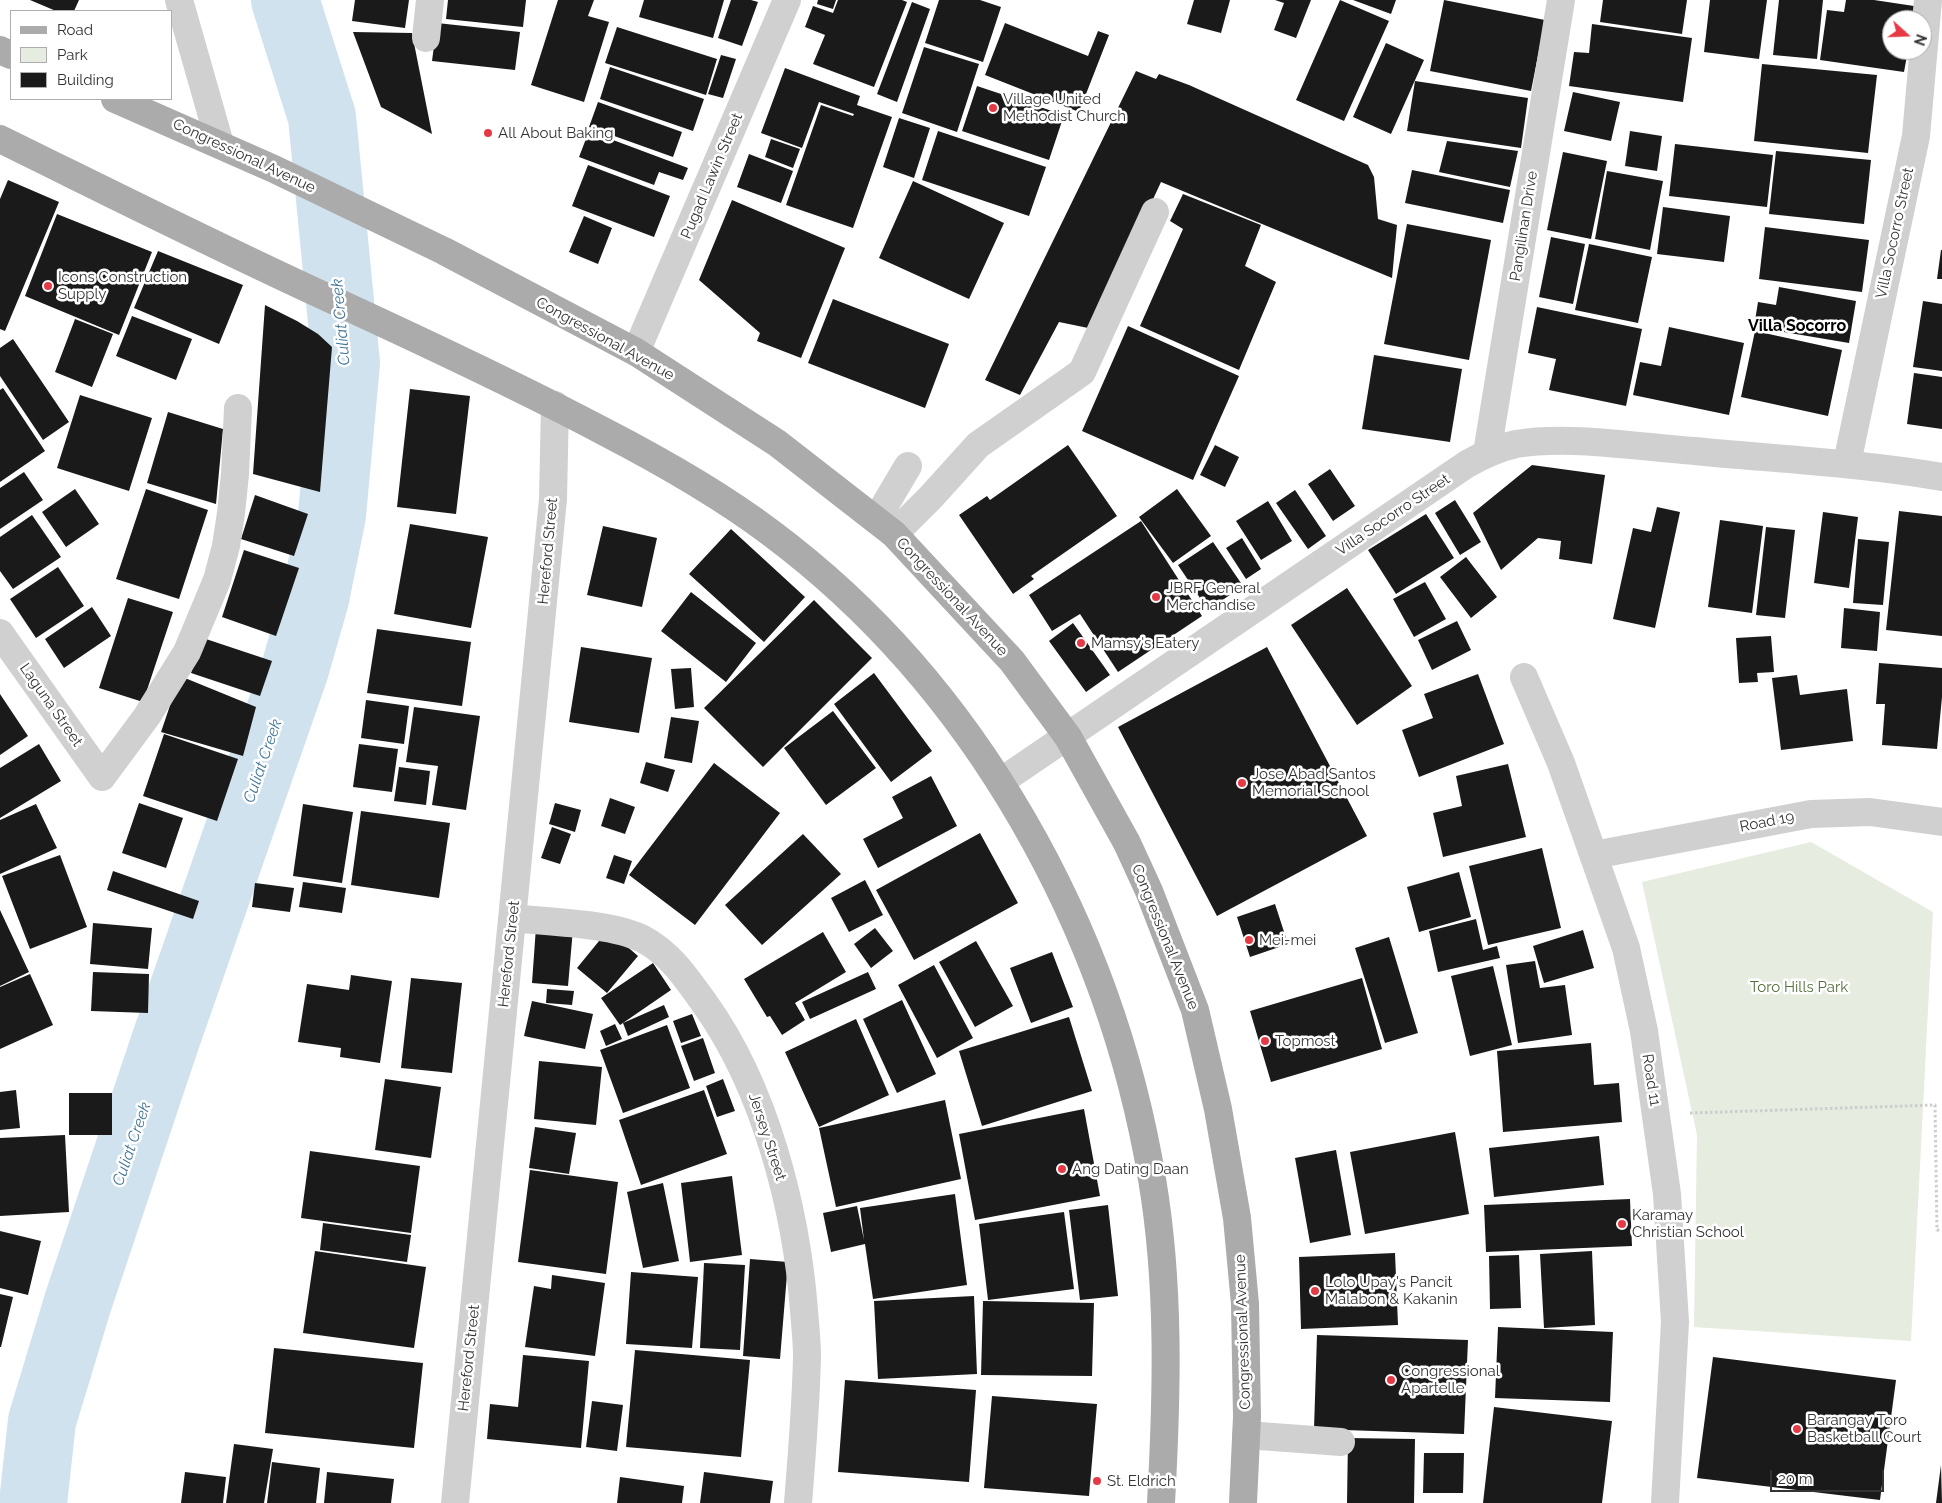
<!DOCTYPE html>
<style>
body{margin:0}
#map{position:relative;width:1942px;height:1503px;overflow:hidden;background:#fff;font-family:Raleway,sans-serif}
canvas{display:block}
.legend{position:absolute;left:10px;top:10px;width:162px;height:90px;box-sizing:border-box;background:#fff;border:1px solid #adadad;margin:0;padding:6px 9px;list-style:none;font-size:15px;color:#333}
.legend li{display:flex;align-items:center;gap:10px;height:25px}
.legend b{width:25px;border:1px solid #adadad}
.north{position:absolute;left:1882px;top:10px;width:50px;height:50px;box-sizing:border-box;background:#fff;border:1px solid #adadad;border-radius:50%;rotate:110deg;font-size:14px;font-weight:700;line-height:20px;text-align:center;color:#333}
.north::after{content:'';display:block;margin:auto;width:18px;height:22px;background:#e63946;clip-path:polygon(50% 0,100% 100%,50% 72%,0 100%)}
.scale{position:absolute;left:1770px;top:1470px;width:114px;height:22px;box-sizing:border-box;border:2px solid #333;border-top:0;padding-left:6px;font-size:15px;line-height:18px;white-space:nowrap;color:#333;-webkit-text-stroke:4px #fff;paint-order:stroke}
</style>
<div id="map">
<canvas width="1942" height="1503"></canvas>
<ul class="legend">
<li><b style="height:6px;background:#ababab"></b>Road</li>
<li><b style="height:14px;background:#e6ecdf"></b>Park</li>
<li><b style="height:14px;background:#1a1a1a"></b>Building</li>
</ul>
<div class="north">N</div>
<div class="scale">20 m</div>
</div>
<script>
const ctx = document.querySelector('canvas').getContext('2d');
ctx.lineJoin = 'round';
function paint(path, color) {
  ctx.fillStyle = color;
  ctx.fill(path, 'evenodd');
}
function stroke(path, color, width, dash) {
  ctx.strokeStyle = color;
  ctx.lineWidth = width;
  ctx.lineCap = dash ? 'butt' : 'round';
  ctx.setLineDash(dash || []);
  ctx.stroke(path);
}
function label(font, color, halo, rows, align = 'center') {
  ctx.font = font + ' Raleway,sans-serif';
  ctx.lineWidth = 5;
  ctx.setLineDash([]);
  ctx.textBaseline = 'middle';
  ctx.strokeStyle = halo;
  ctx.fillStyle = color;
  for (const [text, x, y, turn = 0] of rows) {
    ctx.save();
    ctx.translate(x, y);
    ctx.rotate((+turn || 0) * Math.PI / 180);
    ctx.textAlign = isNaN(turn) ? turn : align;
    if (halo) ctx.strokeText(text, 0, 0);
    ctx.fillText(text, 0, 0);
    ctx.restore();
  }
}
const green = new Path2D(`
 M1811,842L1933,912L1911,1341L1694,1327L1697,1135L1642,882Z`);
const river = new Path2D(`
 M33,1503L42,1421L78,1302L165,1042L295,669L315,599L332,515L346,363L322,117L285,0`);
const building = new Path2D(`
 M30,0H79L74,11H56Z
 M355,0H409L405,28L352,21Z
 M448,0H526L523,27L446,19Z
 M558,0H594L588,16L609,22L584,102L531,85Z
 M644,0H724L713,38L639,17Z
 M731,0H751L758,2L742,46L718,38Z
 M818,0H836L833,9L817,4Z
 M838,0H902L907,2L874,87L813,64L825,35L805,27L813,6L833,13Z
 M939,0H980L1001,7L983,62L925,43Z
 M1194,0H1230L1221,33L1187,24Z
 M1275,0H1311L1296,38L1274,30L1284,3Z
 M1340,0L1389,21L1344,121L1296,100Z
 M1353,0H1396L1391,14Z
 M1444,0L1545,20L1531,91L1430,71Z
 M1603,0H1687L1682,34L1600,22Z
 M1710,0H1767L1759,59L1704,52Z
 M1779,0H1823L1817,59L1773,55Z
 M1846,0H1874L1914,6L1912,20H1892V50H1908L1904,72L1820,60L1827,10L1844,12Z
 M912,2L930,9L897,102L877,94Z
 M437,23L520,32L515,70L432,61Z
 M1005,23L1088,56L1098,31L1109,35L1079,112L985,75Z
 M1592,24L1692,38L1683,102L1569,86L1574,52L1589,53Z
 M617,27L717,59L706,95L605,63Z
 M353,32L412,33L432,134L381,107Z
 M1386,43L1424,60L1391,134L1353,117Z
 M924,47L979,64L957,132L902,113Z
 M721,55L736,59L723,98L708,94Z
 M1762,64L1877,75L1868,153L1754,141Z
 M610,67L704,99L693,131L600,99Z
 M785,68L860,96L857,105L892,117L853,228L786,205L821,105L853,116L854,114L819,102L802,148L761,133Z
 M1136,71L1156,79L1159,74L1189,85L1368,165L1374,177L1378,219L1397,225L1392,278L1161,182L1093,329L1059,322L1020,395L985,380Z
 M1415,81L1528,98L1521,148L1407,131Z
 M977,86L1064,115L1049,160L962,131Z
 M1573,92L1620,102L1611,141L1564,131Z
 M598,102L682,132L673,157L589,127Z
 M899,118L930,128L914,178L883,167Z
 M589,131L688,168L683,180L659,172L654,185L579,157Z
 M938,131L1046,167L1029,216L922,180Z
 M1630,131L1662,136L1657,171L1625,166Z
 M771,139L800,149L793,168L765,157Z
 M1447,141L1518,151L1510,187L1439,172Z
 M1675,144L1773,155L1767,207L1669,196Z
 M1776,151L1871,160L1864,224L1769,214Z
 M1563,152L1607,161L1591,239L1547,230Z
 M749,154L793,171L781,203L737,187Z
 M588,165L670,196L654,237L572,206Z
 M1412,170L1510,190L1503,223L1405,203Z
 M1607,171L1663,181L1650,250L1595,239Z
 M8,180L59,202L5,331L0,329V199Z
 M913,181L1004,223L969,299L879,258Z
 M1183,194L1261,225L1245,266L1276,282L1239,370L1140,326L1183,229L1170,221Z
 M732,200L845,248L801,358L757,341L760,333L699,280Z
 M1663,207L1730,216L1724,262L1657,254Z
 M57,214L152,252L119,335L25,296Z
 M584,216L612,228L598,264L569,252Z
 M1407,224L1491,240L1469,360L1384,344Z
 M1765,227L1869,240L1862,292L1759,279Z
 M1551,237L1585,244L1573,304L1539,297Z
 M1589,244L1652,257L1638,323L1575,310Z
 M1941,250H1942V279H1937Z
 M158,251L243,285L219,344L134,308Z
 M1779,287L1856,301L1849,343L1754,327L1758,302L1776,305Z
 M833,299L949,344L925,408L808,363Z
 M1923,301L1942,304V371L1913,367Z
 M265,305L297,321L318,334L332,347L320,492L253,474Z
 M1537,307L1642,329L1626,406L1549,390L1556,359L1528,353Z
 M132,316L192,339L176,380L116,356Z
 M75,319L113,334L92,387L55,372Z
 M1128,326L1239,376L1193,480L1082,431Z
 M1669,327L1744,343L1729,415L1633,395L1640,362L1661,366Z
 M1755,331L1842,350L1828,416L1741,397Z
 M13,339L69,422L43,440L0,376V348Z
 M1374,355L1462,369L1450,442L1362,429Z
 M1914,373L1942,377V429L1907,424Z
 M3,388L45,451L0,482V390Z
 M410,389L470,396L456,514L397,507Z
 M80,395L152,418L129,491L57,468Z
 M168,412L223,429L216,504L147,483Z
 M1068,445L1117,516L1031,576L1034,579L1013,594L959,515L987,496L990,500Z
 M1215,445L1239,457L1225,487L1200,475Z
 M1532,465L1605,475L1592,564L1559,559L1561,541L1538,538L1501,570L1473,513Z
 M1330,469L1355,506L1333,521L1308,484Z
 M24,472L43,500L0,529V488Z
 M75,489L99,524L66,547L42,512Z
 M146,489L208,510L179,599L116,579Z
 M1177,489L1211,536L1173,563L1139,517Z
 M1295,490L1326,536L1308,549L1276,503Z
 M255,495L308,514L294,556L241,539Z
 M1455,500L1481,542L1460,555L1435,513Z
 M1268,501L1292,541L1261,560L1236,521Z
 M1657,507L1680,512L1655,628L1613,619L1633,528L1651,532Z
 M1899,511L1942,516V636L1886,630Z
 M1823,512L1858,517L1849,588L1814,583Z
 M1426,514L1454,558L1396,594L1368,550Z
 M32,515L61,557L13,589L0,571V537Z
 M1720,520L1763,526L1752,613L1708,607Z
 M1141,521L1202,616L1118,672L1080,614L1052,631L1029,595Z
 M410,524L488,537L471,628L394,614Z
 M603,526L657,538L642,607L587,595Z
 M1766,527L1795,530L1785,618L1756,615Z
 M731,529L805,597L764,642L689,574Z
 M1242,538L1261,569L1246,579L1226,548Z
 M1858,539L1889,542L1883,605L1853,603Z
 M1213,542L1243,586L1208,610L1178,565Z
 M244,550L299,568L276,636L222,617Z
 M1466,557L1497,597L1471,618L1440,577Z
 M58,567L84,606L36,638L10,599Z
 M1425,582L1446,619L1414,637L1393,599Z
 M1347,588L1412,686L1357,725L1291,625Z
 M691,592L756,643L726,682L661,631Z
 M128,598L173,612L143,702L99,688Z
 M814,600L872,658L763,767L704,708Z
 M92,607L111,636L64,668L45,639Z
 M1844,608L1880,612L1877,651L1841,648Z
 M1457,621L1471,650L1432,670L1418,640Z
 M1073,623L1110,675L1086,692L1049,641Z
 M377,629L471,642L462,706L367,693Z
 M1771,636L1774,672L1757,673L1758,682L1739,683L1736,638Z
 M203,638L272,661L260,696L191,673Z
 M581,647L652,658L639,733L569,722Z
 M1267,647L1367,836L1217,916L1118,727Z
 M1879,663L1942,668V697L1937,749L1882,745L1885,704H1876Z
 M691,668L694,707L675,709L671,669Z
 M874,673L932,751L891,782L834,704Z
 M1478,674L1504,744L1419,777L1402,730L1433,718L1424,694Z
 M1797,675L1800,695L1847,689L1853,741L1781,750L1772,678Z
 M180,676L256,707L243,756L161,732Z
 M0,694L28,736L0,755Z
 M366,700L409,706L404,744L361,738Z
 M414,707L480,716L466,810L432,805L438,766L406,762Z
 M833,711L876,768L826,805L784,748Z
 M671,717L699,721L692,763L664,758Z
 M164,734L238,759L217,821L143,796Z
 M39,744L61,781L0,818V768Z
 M359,744L398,749L392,792L353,787Z
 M646,762L675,770L668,792L640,783Z
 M714,763L780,813L695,925L629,875Z
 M1508,764L1526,837L1443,857L1433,813L1462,806L1456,776Z
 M399,767L430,771L426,805L394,801Z
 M931,776L957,826L878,868L863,839L903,818L892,797Z
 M610,798L635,807L625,834L601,826Z
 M139,803L183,818L166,868L122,853Z
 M555,803L581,810L575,832L549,824Z
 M36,804L57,848L0,874V820Z
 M303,804L353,812L342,883L293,876Z
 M361,811L450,823L439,898L351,885Z
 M552,827L571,834L560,864L541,858Z
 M980,833L1018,903L914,960L876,890Z
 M803,834L841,874L762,945L725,905Z
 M1542,848L1561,928L1488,945L1469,866Z
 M60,855L87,927L30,949L2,876Z
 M614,855L632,861L624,884L606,878Z
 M113,871L199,901L193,919L107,890Z
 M1459,872L1471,917L1419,932L1407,887Z
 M865,880L883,915L849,932L831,898Z
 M303,882L346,888L342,913L299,907Z
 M255,883L294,888L290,912L252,907Z
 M1275,904L1288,944L1250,957L1237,917Z
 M0,910L29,972L0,986Z
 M1476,919L1483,950L1497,946L1500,958L1438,972L1429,931Z
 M93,923L152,928L148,969L90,964Z
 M536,927L573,929L568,986L532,983Z
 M875,928L893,951L871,968L854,944Z
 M608,930L638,956L607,993L577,968Z
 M1583,930L1594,968L1544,983L1533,946Z
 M823,932L846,972L795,1003L805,1020L782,1035L770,1016L767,1017L744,979Z
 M1389,937L1418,1033L1385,1043L1355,948Z
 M976,941L1013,1006L975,1027L939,962Z
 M1052,952L1073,1007L1031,1023L1010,968Z
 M1535,961L1540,988L1565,985L1572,1035L1518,1043L1506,965Z
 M653,963L671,990L620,1025L601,998Z
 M934,965L973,1038L937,1058L898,985Z
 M1493,966L1512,1045L1470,1056L1451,976Z
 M93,972L149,974L148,1013L91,1011Z
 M868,972L876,989L810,1019L802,1002Z
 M30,974L53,1025L0,1049V987Z
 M351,975L392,981L380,1063L340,1057L341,1048L298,1042L307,984L349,990Z
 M411,978L462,983L452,1073L401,1068Z
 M1362,978L1382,1049L1271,1082L1250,1011Z
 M547,989L574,991L572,1005L546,1003Z
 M902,1000L936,1074L897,1093L863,1019Z
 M532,1001L593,1014L585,1049L524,1036Z
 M664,1005L669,1017L628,1036L623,1023Z
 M692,1014L701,1036L681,1043L673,1021Z
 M1069,1017L1092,1091L982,1126L959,1051Z
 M856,1019L889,1095L819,1127L785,1052Z
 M615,1024L622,1039L606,1046L600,1031Z
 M667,1025L690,1088L623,1113L600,1050Z
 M703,1038L715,1073L694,1081L681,1046Z
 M1591,1043L1594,1085L1619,1083L1622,1122L1503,1132L1497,1051Z
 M539,1061L602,1067L596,1125L534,1119Z
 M385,1079L441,1087L431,1158L375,1150Z
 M723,1079L735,1111L717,1117L706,1086Z
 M16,1090L20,1128L0,1130V1092Z
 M704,1090L727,1154L641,1185L619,1120Z
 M69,1093H112V1135H69Z
 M945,1100L961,1179L836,1207L819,1128Z
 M1084,1109L1100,1196L975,1220L959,1134Z
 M535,1127L576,1133L569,1174L529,1168Z
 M1455,1132L1469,1214L1365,1234L1350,1152Z
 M65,1135L69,1212L0,1216V1138Z
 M1599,1136L1604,1185L1494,1197L1489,1148Z
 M1336,1150L1351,1235L1310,1243L1295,1158Z
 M310,1151L420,1166L411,1233L301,1218Z
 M530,1170L618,1182L606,1274L518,1262Z
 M732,1176L742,1255L690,1262L681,1183Z
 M663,1183L679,1261L643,1268L627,1192Z
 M955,1194L967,1285L873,1299L865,1244L831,1252L823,1213L857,1206L864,1240L860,1208Z
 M1630,1199L1632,1246L1486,1252L1484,1205Z
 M1108,1205L1118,1296L1080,1300L1069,1210Z
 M1064,1212L1074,1289L988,1300L979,1224Z
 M323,1223L411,1235L407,1262L320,1250Z
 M0,1231L41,1241L28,1295L0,1288Z
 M315,1251L426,1267L414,1348L303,1333Z
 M1592,1251L1595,1325L1544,1328L1540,1254Z
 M1395,1253L1398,1325L1301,1329L1299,1257Z
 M1519,1255L1521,1308L1490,1309L1489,1256Z
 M750,1259L788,1262L780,1359L743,1356Z
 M704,1263L745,1265L740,1350L700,1348Z
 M631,1272L698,1277L692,1348L626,1344Z
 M552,1275L605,1283L595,1356L525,1347L534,1286L551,1289Z
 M0,1294L13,1297L1,1347H0Z
 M974,1296L977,1374L878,1379L874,1301Z
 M983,1301L1094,1303L1092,1376L981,1375Z
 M1498,1327L1613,1332L1610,1402L1495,1398Z
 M1317,1335L1468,1340L1464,1434L1314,1429Z
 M274,1348L423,1363L414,1448L265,1433Z
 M635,1350L750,1360L741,1457L626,1447Z
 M523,1355L589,1361L581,1448L487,1439L490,1404L518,1407Z
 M1713,1357L1896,1380L1880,1500L1697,1478Z
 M845,1380L976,1390L969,1482L838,1472Z
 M992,1396L1097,1404L1089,1496L984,1488Z
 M592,1401L623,1405L617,1451L586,1447Z
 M1494,1407L1612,1421L1602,1503H1483Z
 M1348,1438L1415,1439L1414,1503H1347Z
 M234,1444L273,1449L264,1503H226Z
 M1424,1453H1464L1463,1493H1423Z
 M272,1462L320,1468L316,1503H267Z
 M1941,1465L1942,1503H1936Z
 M185,1472L226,1477L223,1503H181Z
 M327,1472L394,1479L391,1503H324Z
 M704,1472L773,1481L770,1503H700Z
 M620,1477L684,1486L682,1503H617Z`);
const path = new Path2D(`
 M1690,1113L1935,1105L1937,1230H1942`);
const minor = new Path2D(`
 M179,0L220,144
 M426,38L430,0
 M636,352L787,0
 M1487,453L1561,0
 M1847,463L1916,136L1928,0
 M876,520L908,466
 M894,534L931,497L978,445L1082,372L1155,212
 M0,633L102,777L147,716L187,652L217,580L226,546L231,513L235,474L238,408
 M1524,677L1561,763L1626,948L1644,1031L1667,1194L1675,1322L1665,1503
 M1000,782L1467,464C1483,455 1498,448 1516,444C1569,435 1639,447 1694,451C1777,459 1860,463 1942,477
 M1594,855L1811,814L1870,812L1942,822
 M512,918C549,922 611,923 643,939C671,954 687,979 705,1004C765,1088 796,1208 804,1310C805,1325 807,1341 807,1356C806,1405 802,1454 798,1503
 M1246,1435L1341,1442
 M455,1503L553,499L555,405`);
const major = new Path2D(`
 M0,50L11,55
 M115,99L274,169L444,251L636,352L777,443L894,534L1012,661L1068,737L1127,843L1149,891L1195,1010L1218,1109L1237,1218L1245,1304L1247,1417L1243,1503
 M0,139C112,194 223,250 337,302C426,343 516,385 603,431C661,461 718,493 771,533C976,686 1110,929 1152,1179C1170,1285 1167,1395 1161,1503`);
const markers = [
 [993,108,5,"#e63946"],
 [488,133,5,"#e63946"],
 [48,286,5,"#e63946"],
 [1156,597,5,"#e63946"],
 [1081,643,5,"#e63946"],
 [1242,783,5,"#e63946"],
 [1249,940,5,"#e63946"],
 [1265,1041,5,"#e63946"],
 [1062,1169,5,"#e63946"],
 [1622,1224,5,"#e63946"],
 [1315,1291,5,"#e63946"],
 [1391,1380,5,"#e63946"],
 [1797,1429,5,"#e63946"],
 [1097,1481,5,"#e63946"]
];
const poiNames = [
 ["Village United",1003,99],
 ["Methodist Church",1003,116],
 ["All About Baking",498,133],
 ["Icons Construction",58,277],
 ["Supply",58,294],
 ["JBRF General",1166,588],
 ["Merchandise",1166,605],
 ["Mamsy's Eatery",1091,643],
 ["Jose Abad Santos",1252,774],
 ["Memorial School",1252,791],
 ["Mei-mei",1259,940],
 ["Topmost",1275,1041],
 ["Ang Dating Daan",1072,1169],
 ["Karamay",1632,1215],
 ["Christian School",1632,1232],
 ["Lolo Upay's Pancit",1325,1282],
 ["Malabon & Kakanin",1325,1299],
 ["Congressional",1401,1371],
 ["Apartelle",1401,1388],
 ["Barangay Toro",1807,1420],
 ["Basketball Court",1807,1437],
 ["St. Eldrich",1107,1481]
];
const streetNames = [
 ["Congressional Avenue",244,156,25],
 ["Pugad Lawin Street",712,176,-67],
 ["Pangilinan Drive",1524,226,-81],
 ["Villa Socorro Street",1895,233,-78],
 ["Congressional Avenue",605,339,29],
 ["Villa Socorro Street",1393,515,-34],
 ["Hereford Street",548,551,-85],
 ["Congressional Avenue",952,597,47],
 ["Laguna Street",51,705,55],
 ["Road 19",1767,822,-11],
 ["Congressional Avenue",1165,937,68],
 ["Hereford Street",509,954,-84],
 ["Road 11",1651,1080,81],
 ["Jersey Street",767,1137,72],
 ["Congressional Avenue",1243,1332,-92],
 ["Hereford Street",469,1358,-84]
];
const parkNames = [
 ["Toro Hills Park",1799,987]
];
const waterNames = [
 ["Culiat Creek",341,322,-95],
 ["Culiat Creek",263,761,-71],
 ["Culiat Creek",132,1144,-71]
];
const neighbourhoodNames = [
 ["Villa Socorro",1797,326]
];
paint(green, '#e6ecdf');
stroke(river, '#cfe2ee', 68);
paint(building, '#1a1a1a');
stroke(path, '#cdcdcd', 3, [2.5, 2.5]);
stroke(minor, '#d0d0d0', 28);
stroke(major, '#ababab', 28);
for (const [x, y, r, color] of markers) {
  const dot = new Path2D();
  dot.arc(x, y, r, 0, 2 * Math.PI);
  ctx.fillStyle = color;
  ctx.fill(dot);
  stroke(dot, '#fff', 2);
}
label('15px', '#333', '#fff', poiNames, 'left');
label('15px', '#333', '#fff', streetNames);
label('15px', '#56703f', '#fff', parkNames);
label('italic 16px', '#3f7597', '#fff', waterNames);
label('bold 16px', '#000', '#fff', neighbourhoodNames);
</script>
